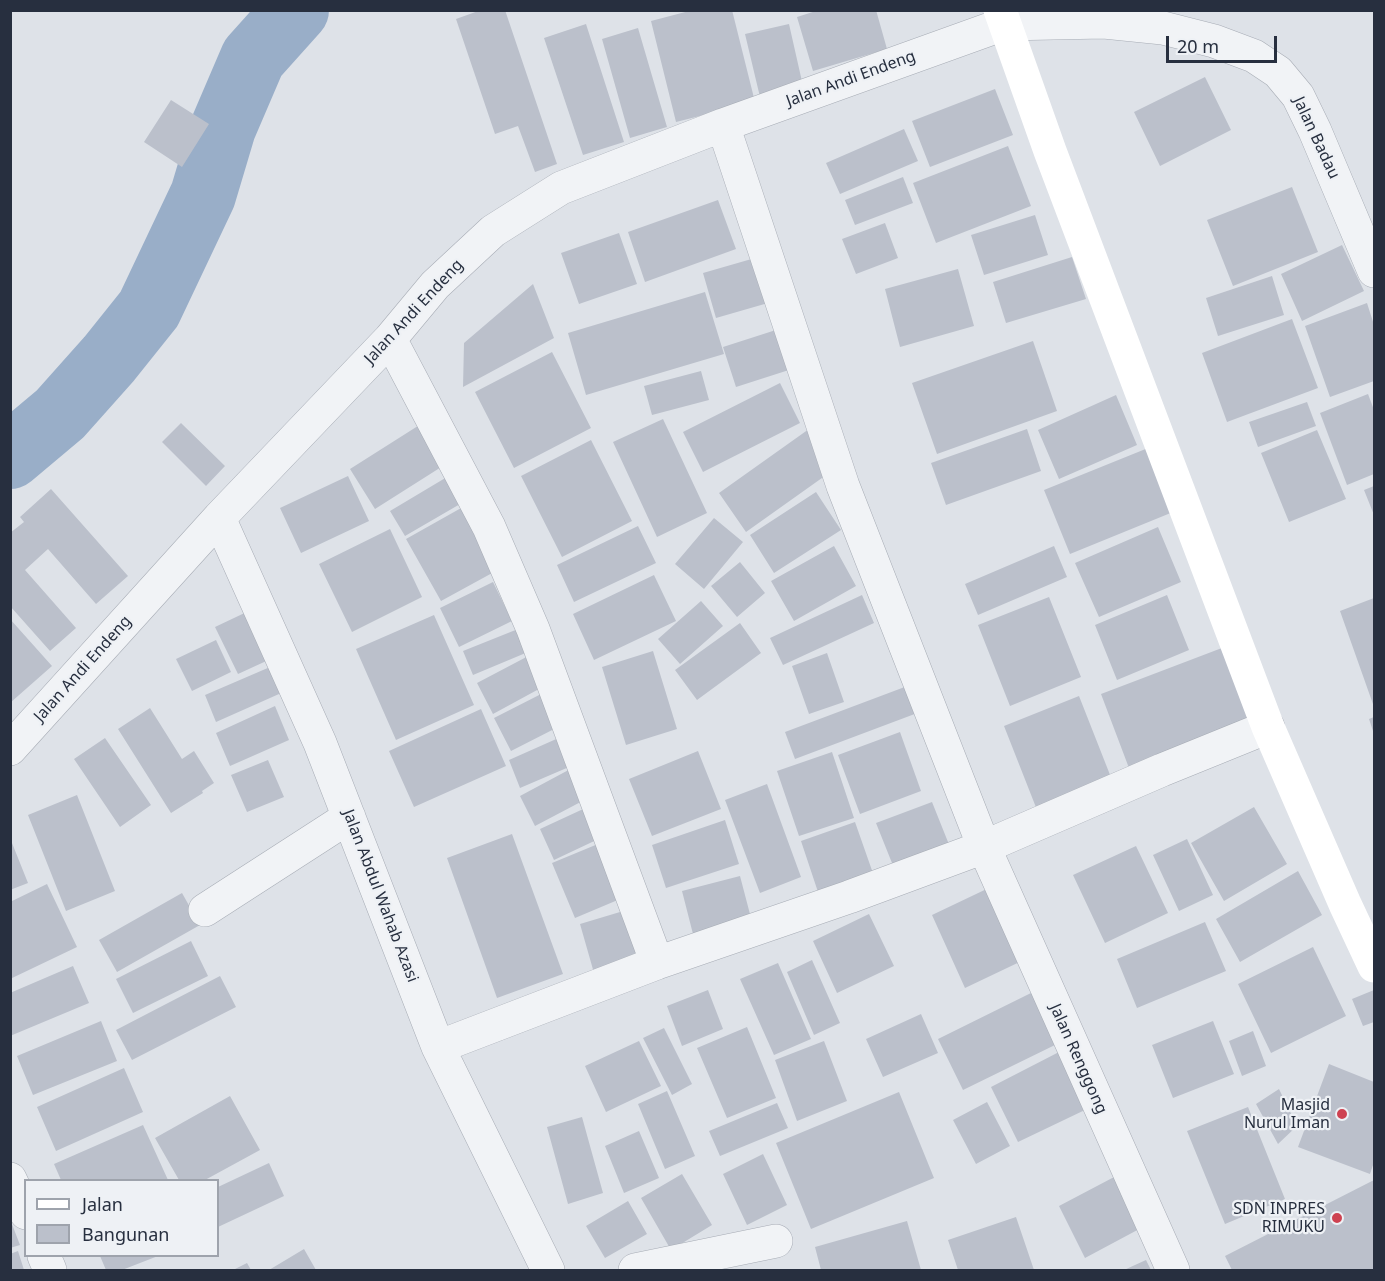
<!DOCTYPE html>
<style>
body{margin:0}
#map{position:relative;width:1385px;height:1281px;overflow:hidden;background:#dee2e8;font-family:"Noto Sans",sans-serif}
canvas{display:block}
.frame{position:absolute;inset:0;border:12px solid #272f3f;pointer-events:none}
.legend{position:absolute;left:24px;top:1179px;width:195px;height:78px;box-sizing:border-box;background:#eef1f5;border:2px solid #9ea3ac;margin:0;padding:8px 10px;list-style:none;font-size:18px;color:#272f3f}
.legend li{display:flex;align-items:center;gap:12px;height:30px}
.legend b{width:30px;border:2px solid #9ea3ac}
.scale{position:absolute;left:1166px;top:36px;width:111px;height:27px;box-sizing:border-box;border:3px solid #272f3f;border-top:0;padding-left:8px;font-size:18px;line-height:21px;white-space:nowrap;color:#272f3f;-webkit-text-stroke:4px #eef1f5;paint-order:stroke}
</style>
<div id="map">
<canvas width="1385" height="1281"></canvas>
<div class="frame"></div>
<ul class="legend">
<li><b style="height:8px;background:#fff"></b>Jalan</li>
<li><b style="height:16px;background:#bbc0cb"></b>Bangunan</li>
</ul>
<div class="scale">20 m</div>
</div>
<script>
const ctx = document.querySelector('canvas').getContext('2d');
ctx.lineJoin = 'round';
function stroke(path, color, width, dash) {
  ctx.strokeStyle = color;
  ctx.lineWidth = width;
  ctx.lineCap = dash ? 'butt' : 'round';
  ctx.setLineDash(dash || []);
  ctx.stroke(path);
}
function paint(path, color) {
  ctx.fillStyle = color;
  ctx.fill(path, 'evenodd');
}
function label(font, color, halo, rows, align = 'center') {
  ctx.font = font + ' "Noto Sans",sans-serif';
  ctx.lineWidth = 4.5;
  ctx.setLineDash([]);
  ctx.textBaseline = 'middle';
  ctx.strokeStyle = halo;
  ctx.fillStyle = color;
  for (const [text, x, y, turn = 0] of rows) {
    ctx.save();
    ctx.translate(x, y);
    ctx.rotate((+turn || 0) * Math.PI / 180);
    ctx.textAlign = isNaN(turn) ? turn : align;
    if (halo) ctx.strokeText(text, 0, 0);
    ctx.fillText(text, 0, 0);
    ctx.restore();
  }
}
const river = new Path2D(`
 M10,456L60,414L109,359L149,309L203,195L223,128L253,58L296,10`);
const building = new Path2D(`
 M481,10H505L557,164L535,172L518,126L495,134L456,19Z
 M693,10H732L755,102L676,122L651,21Z
 M819,10H876L887,49L813,71L797,17Z
 M586,24L624,142L583,155L544,38Z
 M789,24L803,86L760,97L745,34Z
 M638,28L667,127L630,138L602,39Z
 M1205,77L1231,130L1160,166L1134,112Z
 M995,89L1013,135L930,167L912,121Z
 M171,100L209,124L182,167L144,142Z
 M904,129L918,161L840,194L826,163Z
 M1008,146L1031,206L936,243L913,183Z
 M903,177L913,203L855,225L845,200Z
 M1292,187L1318,252L1233,286L1207,220Z
 M718,200L736,249L645,282L628,232Z
 M1035,215L1048,255L984,275L971,235Z
 M885,223L898,258L856,274L842,239Z
 M619,233L637,284L579,304L561,253Z
 M1342,245L1364,291L1302,321L1281,274Z
 M1072,257L1086,299L1006,323L993,282Z
 M755,258L768,303L716,318L703,273Z
 M958,269L974,326L900,347L885,289Z
 M1272,276L1284,315L1218,336L1206,298Z
 M533,284L554,338L463,387L464,343Z
 M705,292L724,354L586,395L568,333Z
 M1367,303L1374,325V381L1330,397L1305,326Z
 M1292,319L1318,388L1227,422L1202,353Z
 M779,329L792,369L736,387L723,347Z
 M1033,341L1057,411L937,454L912,383Z
 M552,352L591,428L514,468L475,392Z
 M701,371L709,400L652,415L644,386Z
 M780,383L800,423L703,472L683,432Z
 M1368,394L1374,410V474L1347,485L1320,413Z
 M1116,395L1137,445L1059,479L1038,430Z
 M1307,402L1316,426L1258,447L1249,422Z
 M663,419L707,513L657,537L613,442Z
 M181,423L225,466L206,486L162,442Z
 M421,424L446,464L375,509L350,469Z
 M809,429L836,468L746,532L719,493Z
 M1027,429L1041,471L946,505L931,463Z
 M1317,430L1346,499L1289,522L1261,453Z
 M591,440L632,521L562,557L521,476Z
 M1153,446L1178,510L1070,554L1044,490Z
 M452,474L467,500L405,536L390,511Z
 M348,476L369,521L301,553L280,508Z
 M1374,486V515L1364,490Z
 M51,489L128,576L96,604L48,549L25,570L76,628L50,651L10,606V533L24,522L20,517Z
 M816,492L841,530L774,573L750,535Z
 M470,503L505,566L441,601L406,539Z
 M714,518L743,542L704,589L675,564Z
 M638,526L656,563L574,602L557,565Z
 M1158,527L1181,582L1099,617L1075,563Z
 M390,529L422,597L352,632L319,564Z
 M834,546L856,586L794,621L771,581Z
 M1054,546L1067,577L978,615L965,584Z
 M740,562L765,593L737,617L711,586Z
 M654,575L676,621L594,660L573,614Z
 M493,582L512,621L459,647L440,608Z
 M862,595L874,623L783,665L770,638Z
 M1167,595L1189,650L1117,680L1095,625Z
 M1049,597L1081,677L1010,706L978,625Z
 M1374,598V707L1340,611Z
 M701,601L723,626L680,664L658,639Z
 M253,609L275,657L238,674L215,627Z
 M434,615L474,705L396,740L356,649Z
 M10,619L52,666L10,703Z
 M740,623L761,653L697,700L675,670Z
 M518,629L528,652L473,675L463,651Z
 M216,640L231,672L192,691L176,659Z
 M1235,643L1265,725L1132,776L1101,694Z
 M653,651L677,729L626,745L602,667Z
 M534,653L550,683L493,714L477,683Z
 M827,653L844,702L809,714L792,666Z
 M277,664L288,690L216,722L205,695Z
 M910,685L920,712L795,759L785,732Z
 M547,691L564,724L511,751L494,718Z
 M1079,696L1114,785L1039,815L1004,726Z
 M275,706L289,740L230,766L216,733Z
 M150,708L182,759L194,751L214,783L202,791L203,793L171,813L118,729Z
 M481,709L506,766L414,807L389,751Z
 M1374,717V734L1369,719Z
 M900,732L921,791L860,814L838,755Z
 M563,736L576,764L520,788L509,760Z
 M105,738L151,805L120,827L74,759Z
 M698,751L721,809L652,836L629,779Z
 M832,752L854,818L799,836L777,771Z
 M268,760L284,797L247,812L231,775Z
 M576,766L592,796L535,826L520,796Z
 M767,784L801,877L760,893L725,800Z
 M77,795L115,891L66,911L28,815Z
 M932,802L952,852L896,873L876,823Z
 M594,804L607,835L554,860L540,829Z
 M1254,807L1287,864L1224,901L1191,843Z
 M725,820L739,864L666,888L652,845Z
 M855,822L875,879L820,898L801,841Z
 M512,834L563,974L497,998L447,858Z
 M10,838L28,883L10,890Z
 M610,839L632,894L575,918L552,863Z
 M1187,839L1213,895L1179,911L1153,855Z
 M1136,846L1168,913L1105,943L1073,875Z
 M1298,871L1322,915L1240,962L1216,919Z
 M740,876L751,918L693,934L682,891Z
 M47,884L77,947L10,979V902Z
 M995,885L1028,958L965,988L932,915Z
 M182,893L200,925L117,972L99,940Z
 M630,909L646,965L596,980L580,924Z
 M869,914L894,966L837,993L813,941Z
 M1205,922L1226,971L1137,1008L1117,959Z
 M191,941L208,976L133,1013L116,979Z
 M1313,947L1346,1016L1271,1053L1238,984Z
 M812,960L840,1023L814,1035L787,972Z
 M778,963L811,1039L774,1055L740,979Z
 M73,966L89,1003L10,1036V993Z
 M220,976L236,1007L132,1060L116,1030Z
 M708,990L723,1029L682,1046L667,1006Z
 M1374,990V1022L1363,1026L1352,999Z
 M1033,992L1057,1044L963,1090L938,1039Z
 M921,1014L938,1053L883,1077L866,1039Z
 M101,1021L117,1061L33,1095L17,1056Z
 M1213,1021L1234,1074L1173,1098L1152,1045Z
 M747,1027L776,1098L727,1118L697,1048Z
 M664,1028L692,1084L672,1095L643,1038Z
 M1253,1031L1266,1066L1242,1076L1229,1041Z
 M639,1041L661,1086L606,1112L585,1066Z
 M824,1041L847,1101L797,1121L775,1060Z
 M1059,1052L1087,1109L1018,1142L991,1087Z
 M1329,1064L1374,1082V1162L1370,1174L1298,1147Z
 M124,1068L143,1112L56,1151L37,1107Z
 M1279,1089L1297,1126L1278,1144L1256,1104Z
 M667,1091L695,1156L665,1169L638,1104Z
 M899,1092L934,1178L811,1229L776,1143Z
 M230,1096L260,1150L205,1180H179L155,1138Z
 M987,1102L1010,1146L976,1164L953,1120Z
 M777,1103L788,1128L720,1156L709,1131Z
 M1248,1107L1285,1199L1225,1224L1187,1131Z
 M582,1117L603,1193L568,1204L547,1127Z
 M143,1125L168,1180H61L54,1164Z
 M639,1131L659,1178L624,1193L605,1146Z
 M763,1154L787,1205L747,1225L723,1174Z
 M269,1163L284,1196L218,1227V1187Z
 M682,1174L712,1225L671,1250L641,1198Z
 M1116,1176L1143,1227L1085,1258L1059,1206Z
 M1374,1180V1270H1232L1225,1256Z
 M628,1201L647,1234L605,1258L586,1226Z
 M1016,1217L1034,1270H958L948,1240Z
 M10,1219L20,1245L10,1248Z
 M907,1221L921,1270H821L815,1247Z
 M304,1249L316,1270H269Z
 M18,1251L24,1270H10V1254Z
 M100,1256H158L122,1270H106Z
 M1146,1260L1151,1270H1124Z
 M247,1263L251,1270H233Z`);
const street = new Path2D(`
 M723,125L843,486L984,847L1173,1270
 M390,339L489,527L533,629L657,963
 M219,518L320,743L438,1047L548,1270
 M10,749L219,518L390,339L435,285L493,231L561,188L723,125L1004,24L1104,22L1163,28L1214,41L1254,56L1278,72L1298,96L1315,131L1374,271
 M205,910L349,817
 M438,1047L657,963L849,897L984,847L1162,770L1268,727
 M10,1179L26,1213
 M44,1256L50,1270
 M635,1270L776,1241`);
const secondary = new Path2D(`
 M1000,10L1050,151L1268,727L1345,904L1374,966`);
const markers = [
 [1342,1114,6,"#ce4251"],
 [1337,1218,6,"#ce4251"]
];
const streetNames = [
 ["Jalan Andi Endeng",851,79,-20],
 ["Jalan Badau",1316,138,65],
 ["Jalan Andi Endeng",414,312,-47],
 ["Jalan Andi Endeng",83,669,-48],
 ["Jalan Abdul Wahab Azasi",380,896,69],
 ["Jalan Renggong",1078,1059,66]
];
const poiNames = [
 ["Masjid",1330,1105],
 ["Nurul Iman",1330,1123],
 ["SDN INPRES",1325,1209],
 ["RIMUKU",1325,1227]
];
stroke(river, '#99aec8', 66);
paint(building, '#bbc0cb');
stroke(street, '#a7acb5', 34);
stroke(street, '#f1f3f6', 33);
stroke(secondary, '#fff', 33);
for (const [x, y, r, color] of markers) {
  const dot = new Path2D();
  dot.arc(x, y, r, 0, 2 * Math.PI);
  ctx.fillStyle = color;
  ctx.fill(dot);
  stroke(dot, '#eef1f5', 2);
}
label('16px', '#272f3f', '#eef1f5', streetNames);
label('16px', '#272f3f', '#eef1f5', poiNames, 'right');
</script>
